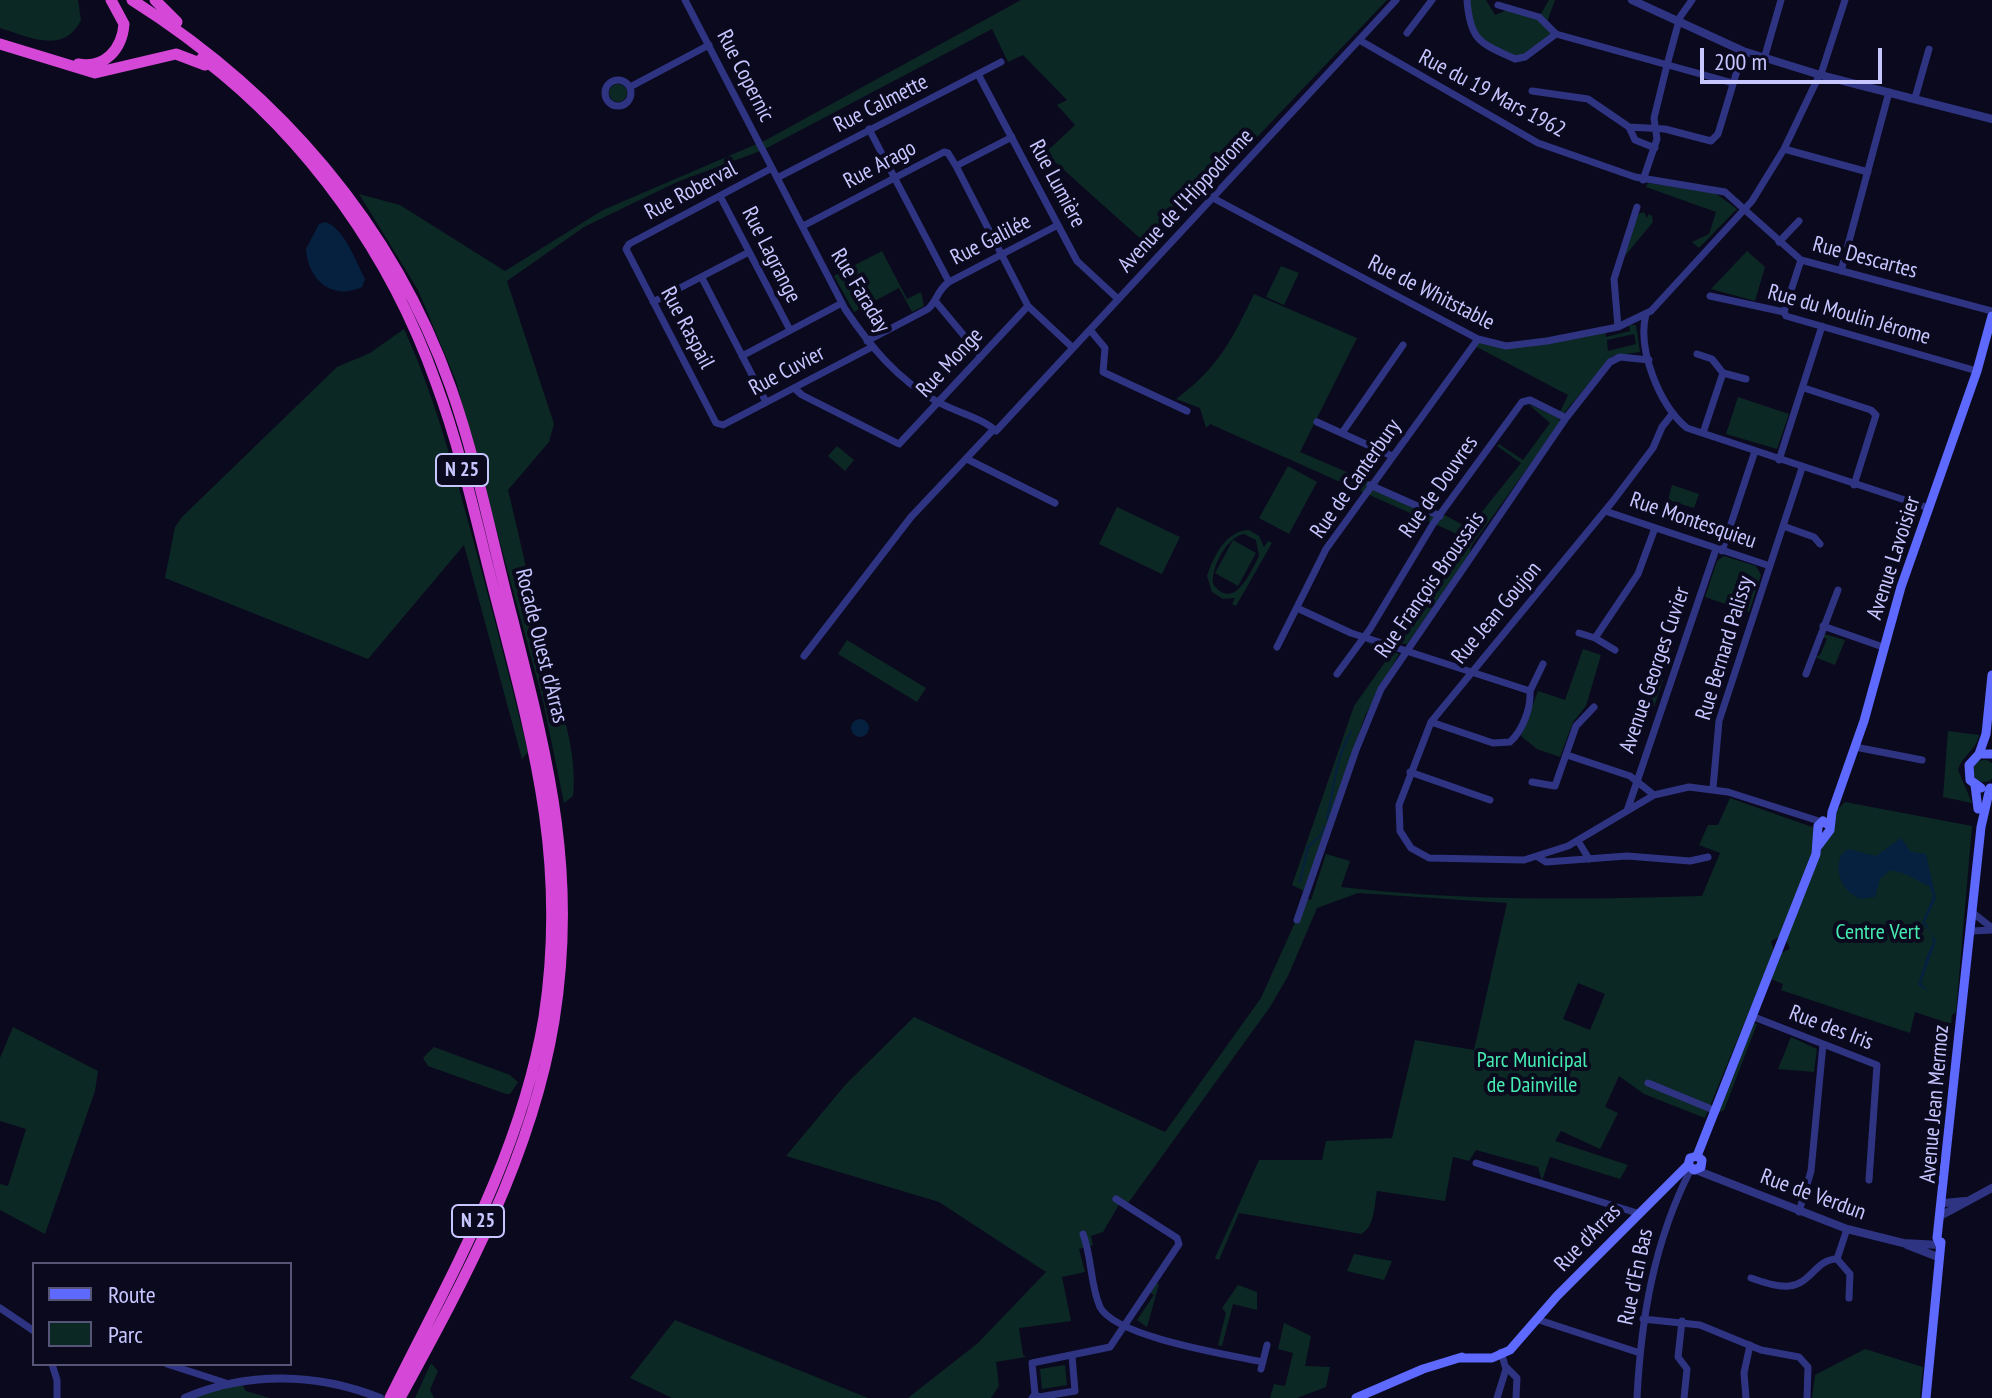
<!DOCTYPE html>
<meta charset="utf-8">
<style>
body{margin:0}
#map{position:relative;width:1992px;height:1398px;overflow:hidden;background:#0b091e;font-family:"PT Sans Narrow",sans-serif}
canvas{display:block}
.legend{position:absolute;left:32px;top:1262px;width:260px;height:104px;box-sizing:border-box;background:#0b091e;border:2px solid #565578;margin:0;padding:10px 14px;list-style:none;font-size:24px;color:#c7c6ff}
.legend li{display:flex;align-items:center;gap:16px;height:40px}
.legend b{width:40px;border:2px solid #565578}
.scale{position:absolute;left:1700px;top:48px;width:182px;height:36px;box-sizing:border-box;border:4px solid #c7c6ff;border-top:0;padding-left:10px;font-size:24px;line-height:28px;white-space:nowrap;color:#c7c6ff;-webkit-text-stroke:6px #0b091e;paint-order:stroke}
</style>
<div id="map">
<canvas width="1992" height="1398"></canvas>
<ul class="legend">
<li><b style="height:10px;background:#5d69ff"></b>Route</li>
<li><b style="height:22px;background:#0c2824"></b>Parc</li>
</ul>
<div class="scale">200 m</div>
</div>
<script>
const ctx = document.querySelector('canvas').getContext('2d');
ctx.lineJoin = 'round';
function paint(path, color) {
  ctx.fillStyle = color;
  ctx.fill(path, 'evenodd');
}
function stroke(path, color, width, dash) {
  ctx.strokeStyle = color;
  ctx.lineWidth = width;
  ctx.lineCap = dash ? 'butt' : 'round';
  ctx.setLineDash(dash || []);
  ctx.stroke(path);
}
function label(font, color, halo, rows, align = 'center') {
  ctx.font = font + ' "PT Sans Narrow",sans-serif';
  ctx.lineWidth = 8;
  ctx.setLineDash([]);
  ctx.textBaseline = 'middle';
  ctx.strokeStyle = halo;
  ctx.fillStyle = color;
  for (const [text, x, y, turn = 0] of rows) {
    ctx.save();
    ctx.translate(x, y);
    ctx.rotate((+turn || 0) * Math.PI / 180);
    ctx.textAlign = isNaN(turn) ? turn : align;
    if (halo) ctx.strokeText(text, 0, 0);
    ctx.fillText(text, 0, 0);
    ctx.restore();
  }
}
const green = new Path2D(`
 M0,0H78L81,20C64,55 29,37 0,28Z
 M1021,0H1387L1170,229L1160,235V240L1152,249L1045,153L1075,125L1057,105L1067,100L1023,55L1008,62L992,29L763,150L677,182L584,227L507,281L554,424L549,442L508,490C522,546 533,602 547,658C559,704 578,748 573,796L564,803L543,701L456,381L418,290L359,194L400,205L505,271L603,210L766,140Z
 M1467,0H1486L1495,15L1509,9L1539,17L1549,0H1555L1546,25L1556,34L1521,59L1477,40Z
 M609 93a9 9 0 1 1 18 0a9 9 0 1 1-18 0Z
 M1648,183L1715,193L1737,209L1699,248L1692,242L1709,234L1716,212L1646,187Z
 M1644,212L1647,218L1649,214L1652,216L1653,222L1624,257L1638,214Z
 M882,251L907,299L921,292L924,306L912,312L899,288L854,312L834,276Z
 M1747,251L1765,267L1755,301L1711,289Z
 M1281,266L1299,273L1284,305L1266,297Z
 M1254,294L1357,338L1300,452L1435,510L1469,528L1521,463L1497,446L1499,444L1523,460L1550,423L1528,404L1559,418L1560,423L1472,545L1469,555L1407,644L1398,643L1413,616L1443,579L1464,537L1210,424L1206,428L1200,408L1176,399C1218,368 1232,340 1254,294Z
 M1629,325H1636L1640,352L1612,356L1564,413L1560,412L1568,395L1473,345L1478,339L1493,345L1605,329L1606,337L1630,331ZM1634,334L1636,344L1608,351L1607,340Z
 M404,329C434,395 452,462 471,532C491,605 510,678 528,752L522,759L464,545L368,659L165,578L175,527L182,517L337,367L370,353Z
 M1738,397L1789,414L1777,449L1726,434Z
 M837,446L854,460L845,471L828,456Z
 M1288,466L1317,482L1289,534L1259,518Z
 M1672,485L1699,494L1694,508L1668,500Z
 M1117,507L1180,537L1162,574L1099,544Z
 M1249,530L1259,536L1264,547L1268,541L1272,543L1236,606L1232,604L1235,598L1223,599L1212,592L1207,576C1213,556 1227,530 1249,530ZM1244,534L1256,540L1259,556C1250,573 1234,612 1213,584C1211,567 1227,537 1244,534Z
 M1233,540L1256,553L1238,586L1215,573Z
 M1724,556L1756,566L1761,575L1749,612L1705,597L1717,561Z
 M1824,634L1845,640L1835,665L1815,657L1820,655L1827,639L1823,637Z
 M847,640L926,688L917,702L838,654Z
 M1365,642L1399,654L1365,716L1304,891L1292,885L1354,706L1390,655Z
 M1583,649L1601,655L1586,706L1573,722L1560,757L1537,749L1521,736L1538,691L1565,700Z
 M1649,673L1663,680L1654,707L1642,704Z
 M1948,731L1979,735C1977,749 1962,756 1958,770L1972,803L1943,797Z
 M1973 771a11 11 0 1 1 22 0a11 11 0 1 1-22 0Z
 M1730,798L1815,828L1812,852L1779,937L1771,941L1774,951L1705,1118L1644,1094L1619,1076L1605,1107L1618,1113L1600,1149L1561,1131L1555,1141L1628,1165L1620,1179L1550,1157L1542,1181L1538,1167L1476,1150L1469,1161L1453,1157L1445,1201L1377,1191C1374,1206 1375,1227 1361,1234L1239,1213L1219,1260L1215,1258L1259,1160H1322L1326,1141L1392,1138L1415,1040L1474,1050L1507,903L1358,893L1317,908L1288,976L1270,1007L1126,1206L1120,1203L1103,1232L1091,1236L1093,1245L1079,1249L1085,1272L1062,1277L1071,1321L1019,1328L1023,1355L1026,1357L996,1362L999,1386L991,1398H908L978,1343L1046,1272L939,1202L786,1156L846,1084L914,1017L1165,1132L1261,998L1306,898L1311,900L1326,854L1350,861L1341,887C1458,901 1584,900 1702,896L1720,853L1699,845L1708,825H1718ZM1578,983L1605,994L1590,1030L1563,1019Z
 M1845,802L1972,826L1956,1012L1952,1015L1951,1024L1915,1012L1910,1033L1781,990L1783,984L1771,979L1780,953L1790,949L1786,939L1837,810Z
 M1754,1023L1757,1024L1724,1110L1718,1113Z
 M13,1027L98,1071L95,1091L45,1234L0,1210V1184L8,1186L26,1129L0,1121V1058Z
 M1791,1037L1817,1049L1814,1072L1778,1069Z
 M434,1047L510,1075L518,1082L510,1094H506L428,1066L423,1058Z
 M1354,1254L1392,1261L1384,1280L1347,1271Z
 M1155,1283L1159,1284L1147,1327L1137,1320L1154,1295L1149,1292Z
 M1238,1285L1257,1292V1310L1233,1304L1222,1346L1218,1345L1226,1313L1222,1308Z
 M675,1320L868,1398H672L630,1378Z
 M1284,1323L1311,1336L1305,1366L1330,1367L1326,1387L1297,1398H1270L1274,1384L1285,1386L1293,1353L1278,1349Z
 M1865,1349L1923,1367L1920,1398H1812L1815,1375Z
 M431,1363L438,1371L430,1390L434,1398H415Z
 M1065,1365L1067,1385L1042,1389L1040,1369Z
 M241,1383L246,1391L270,1398H186Z`);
const water = new Path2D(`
 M325,222C344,227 356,262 365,279L362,287C332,301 308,280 306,249L319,224Z
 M851 728a9 9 0 1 1 18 0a9 9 0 1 1-18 0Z
 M1901,838L1911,852L1926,854L1936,898L1925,922L1936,941L1921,983L1928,991L1918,985C1923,970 1925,957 1933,943L1932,933L1922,923L1933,896L1929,886C1917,881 1900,869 1889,871L1880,879L1875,897L1862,899C1843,893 1834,874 1841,855L1848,849L1876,856Z`);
const stream = new Path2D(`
 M1327,819C1334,789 1335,759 1351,732
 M1300,882L1308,847L1321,835L1324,827`);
const minor = new Path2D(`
 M685,0L845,309C870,346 897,379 936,401C955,412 981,417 996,431L1396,0
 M1467,0C1470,41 1480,43 1515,59L1525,57L1556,34
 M1498,5L1539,17L1556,34L1733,83
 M1407,33L1432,0
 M1361,41L1538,143L1635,177L1725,192L1801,260L1992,311
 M1764,59L1781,0
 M1822,71L1845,0
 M978,74L1077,261L1118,299
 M605 93a13 13 0 1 1 26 0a13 13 0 1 1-26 0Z
 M630,87L709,45
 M1532,91L1588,99L1629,127L1665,129L1711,141L1718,134L1743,51
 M1915,98L1929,49
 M1629,127L1635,140L1655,148
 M869,129L949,282
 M1784,149L1868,172
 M956,166L1028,306L1073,348
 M772,168L629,244L626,249L716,423L723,425L872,347
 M777,178L1001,62
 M1643,180L1657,139L1654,118L1667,65L1680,17L1692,0
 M720,196L790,330
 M1213,198L1478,339L1506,346L1547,341L1618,327L1651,311L1752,201L1784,149L1818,78
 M803,226L944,152L948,153L956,166L1012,137
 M1779,242L1799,221
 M1841,271L1889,92
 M702,278L766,402
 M1710,296L1784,312L1786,316L1977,371
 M653,302L749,252
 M936,302L981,356
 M1784,312L1801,260
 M1646,314C1637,349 1659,405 1687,428L1929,508
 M1618,327L1614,279L1637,207
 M1090,330L1105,348L1103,372L1187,411
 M867,341L928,309C938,300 937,290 949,282L1058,225
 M1697,354L1712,359L1723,373L1703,433
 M742,356L842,303
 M1723,373L1746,379
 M794,388L802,395L899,444L1028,306
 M1804,388L1871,410L1876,415L1854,485
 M1673,413L1662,427L1653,448L1613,501L1431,722L1399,805L1400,831L1411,848L1429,858L1524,860L1568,846L1654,795L1689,787L1728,792L1822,822
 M1317,422L1392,456
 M1342,433L1403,345
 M967,459L1055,503
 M1779,460L1822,326
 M1370,485L1440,516
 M1605,511L1770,566
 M1783,526L1814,537L1820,544
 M1722,551L1755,451
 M1297,608L1351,633L1530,691
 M1823,626L1883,647
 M1579,633L1595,638L1615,650
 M1595,638L1638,574L1655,528
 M1277,647L1326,549L1478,339
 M804,656L911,517L993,430
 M1337,674L1370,629L1433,524L1522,402L1530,400L1566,418
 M1806,674L1838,590
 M1530,691L1543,664
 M1431,722L1493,743L1510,742C1523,730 1531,708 1530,691
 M1855,747L1922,760
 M1567,755L1630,776L1654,795
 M1410,772L1490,800
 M1532,782L1555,786L1576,726L1594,707
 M1713,788L1719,721L1802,468
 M1627,811L1716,549
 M1578,841L1589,859
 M1538,857L1546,862L1627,856L1690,861L1708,857
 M1973,913L1992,928
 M1297,920L1356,750L1381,689L1566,418L1610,362L1620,357L1649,360
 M1970,928L1972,931L1992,930
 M1754,1017L1877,1065L1869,1180
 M1648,1083L1716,1111
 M1476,1163L1637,1213
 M1799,1212L1811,1171L1823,1044
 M1847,1229L1837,1259L1850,1274L1849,1298
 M1083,1234C1092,1257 1090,1285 1100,1307C1115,1337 1230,1355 1263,1362
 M1751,1278C1763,1282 1776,1287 1789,1286C1811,1284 1816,1259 1837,1259
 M0,1308L34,1331
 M1536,1319L1640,1353
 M1643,1319L1700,1325L1761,1350L1799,1357L1808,1367L1807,1398
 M1682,1321L1678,1357L1687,1369L1684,1398
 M52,1364L57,1380V1398
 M167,1364L229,1384
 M1506,1367L1517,1378L1516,1398
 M1261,1369L1267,1345
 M1035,1394L1039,1397L1075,1391L1072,1356
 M1032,1398L1035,1394L1032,1363L1110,1347L1179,1244L1177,1238L1116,1199
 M1497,1398L1506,1369L1501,1352
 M1637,1398C1641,1318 1654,1241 1691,1169
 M1746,1398L1744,1373L1750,1345`);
const tertiary = new Path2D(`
 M1632,0L1743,51L1817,74
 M1824,76L1992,119
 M1696,1170L1847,1229L1903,1243L1940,1245
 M1944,1203L1965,1201
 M1942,1215L1992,1188
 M1907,1245L1938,1257
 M185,1398C247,1371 318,1373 380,1398`);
const secondary = new Path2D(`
 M1979,754L1986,734L1992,675
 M1975,785L1978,809
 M1981,788L1970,780L1969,765L1979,754H1992
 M1818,846L1830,830L1832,812L1864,721L1901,587L1977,371L1992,316
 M1697,1156L1816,854L1818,826L1823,821L1830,826
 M1688,1165L1694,1170L1701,1167L1702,1160L1697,1156
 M1940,1245L1937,1238L1981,827L1990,788
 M1459,1358H1492L1510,1350L1557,1296L1688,1165L1690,1158L1697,1156
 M1356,1398L1423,1369L1462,1357
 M1926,1398L1941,1242`);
const trunk = new Path2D(`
 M132,0C278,92 393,224 451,388C477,462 492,541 512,617C548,760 578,871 554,1021C532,1156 465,1279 400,1398
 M155,0L177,22
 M0,44L95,73L176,54L205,65
 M202,58C309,140 391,256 436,383C463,456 479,534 499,610C536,752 567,868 544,1017C521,1154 451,1275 390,1398
 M78,64C105,69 122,49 124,24L111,0`);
const shields = [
 [462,470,52],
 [478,1221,52]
];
const shieldNames = [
 ["N 25",462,470],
 ["N 25",478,1221]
];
const streetNames = [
 ["Rue Copernic",745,76,63],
 ["Rue du 19 Mars 1962",1492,94,28],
 ["Rue Calmette",881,104,-27],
 ["Rue Arago",880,165,-28],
 ["Rue Lumière",1057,184,62],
 ["Rue Roberval",691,191,-28],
 ["Avenue de l'Hippodrome",1186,201,-47],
 ["Rue Galilée",991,240,-27],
 ["Rue Lagrange",771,255,63],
 ["Rue Descartes",1865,258,15],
 ["Rue Faraday",860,291,59],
 ["Rue de Whitstable",1431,293,27],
 ["Rue du Moulin Jérome",1849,315,16],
 ["Rue Raspail",687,328,62],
 ["Rue Monge",950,363,-47],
 ["Rue Cuvier",787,371,-28],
 ["Rue de Canterbury",1356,479,-55],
 ["Rue de Douvres",1439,487,-55],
 ["Rue Montesquieu",1693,521,19],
 ["Avenue Lavoisier",1894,558,-72],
 ["Rue François Broussais",1430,585,-55],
 ["Rue Jean Goujon",1497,613,-50],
 ["Rocade Ouest d'Arras",541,646,76],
 ["Rue Bernard Palissy",1725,648,-73],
 ["Avenue Georges Cuvier",1655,670,-71],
 ["Rue des Iris",1831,1028,21],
 ["Avenue Jean Mermoz",1935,1104,-85],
 ["Rue de Verdun",1813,1195,20],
 ["Rue d'Arras",1588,1238,-46],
 ["Rue d'En Bas",1636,1277,-78]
];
const parkNames = [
 ["Centre Vert",1878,933],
 ["Parc Municipal",1532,1061],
 ["de Dainville",1532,1086]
];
paint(green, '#0c2824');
paint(water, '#062140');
stroke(stream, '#062140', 2);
stroke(minor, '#2f3482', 7);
stroke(tertiary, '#2f3482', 8);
stroke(secondary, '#5d69ff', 9);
stroke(trunk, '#d547d7', 11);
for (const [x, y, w] of shields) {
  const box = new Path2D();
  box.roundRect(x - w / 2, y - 16, w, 32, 6);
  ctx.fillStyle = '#0b091e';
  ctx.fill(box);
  stroke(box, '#c7c6ff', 2);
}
label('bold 20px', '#c7c6ff', null, shieldNames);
label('22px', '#c7c6ff', '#0b091e', streetNames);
label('22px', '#46ebb1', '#0b091e', parkNames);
</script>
